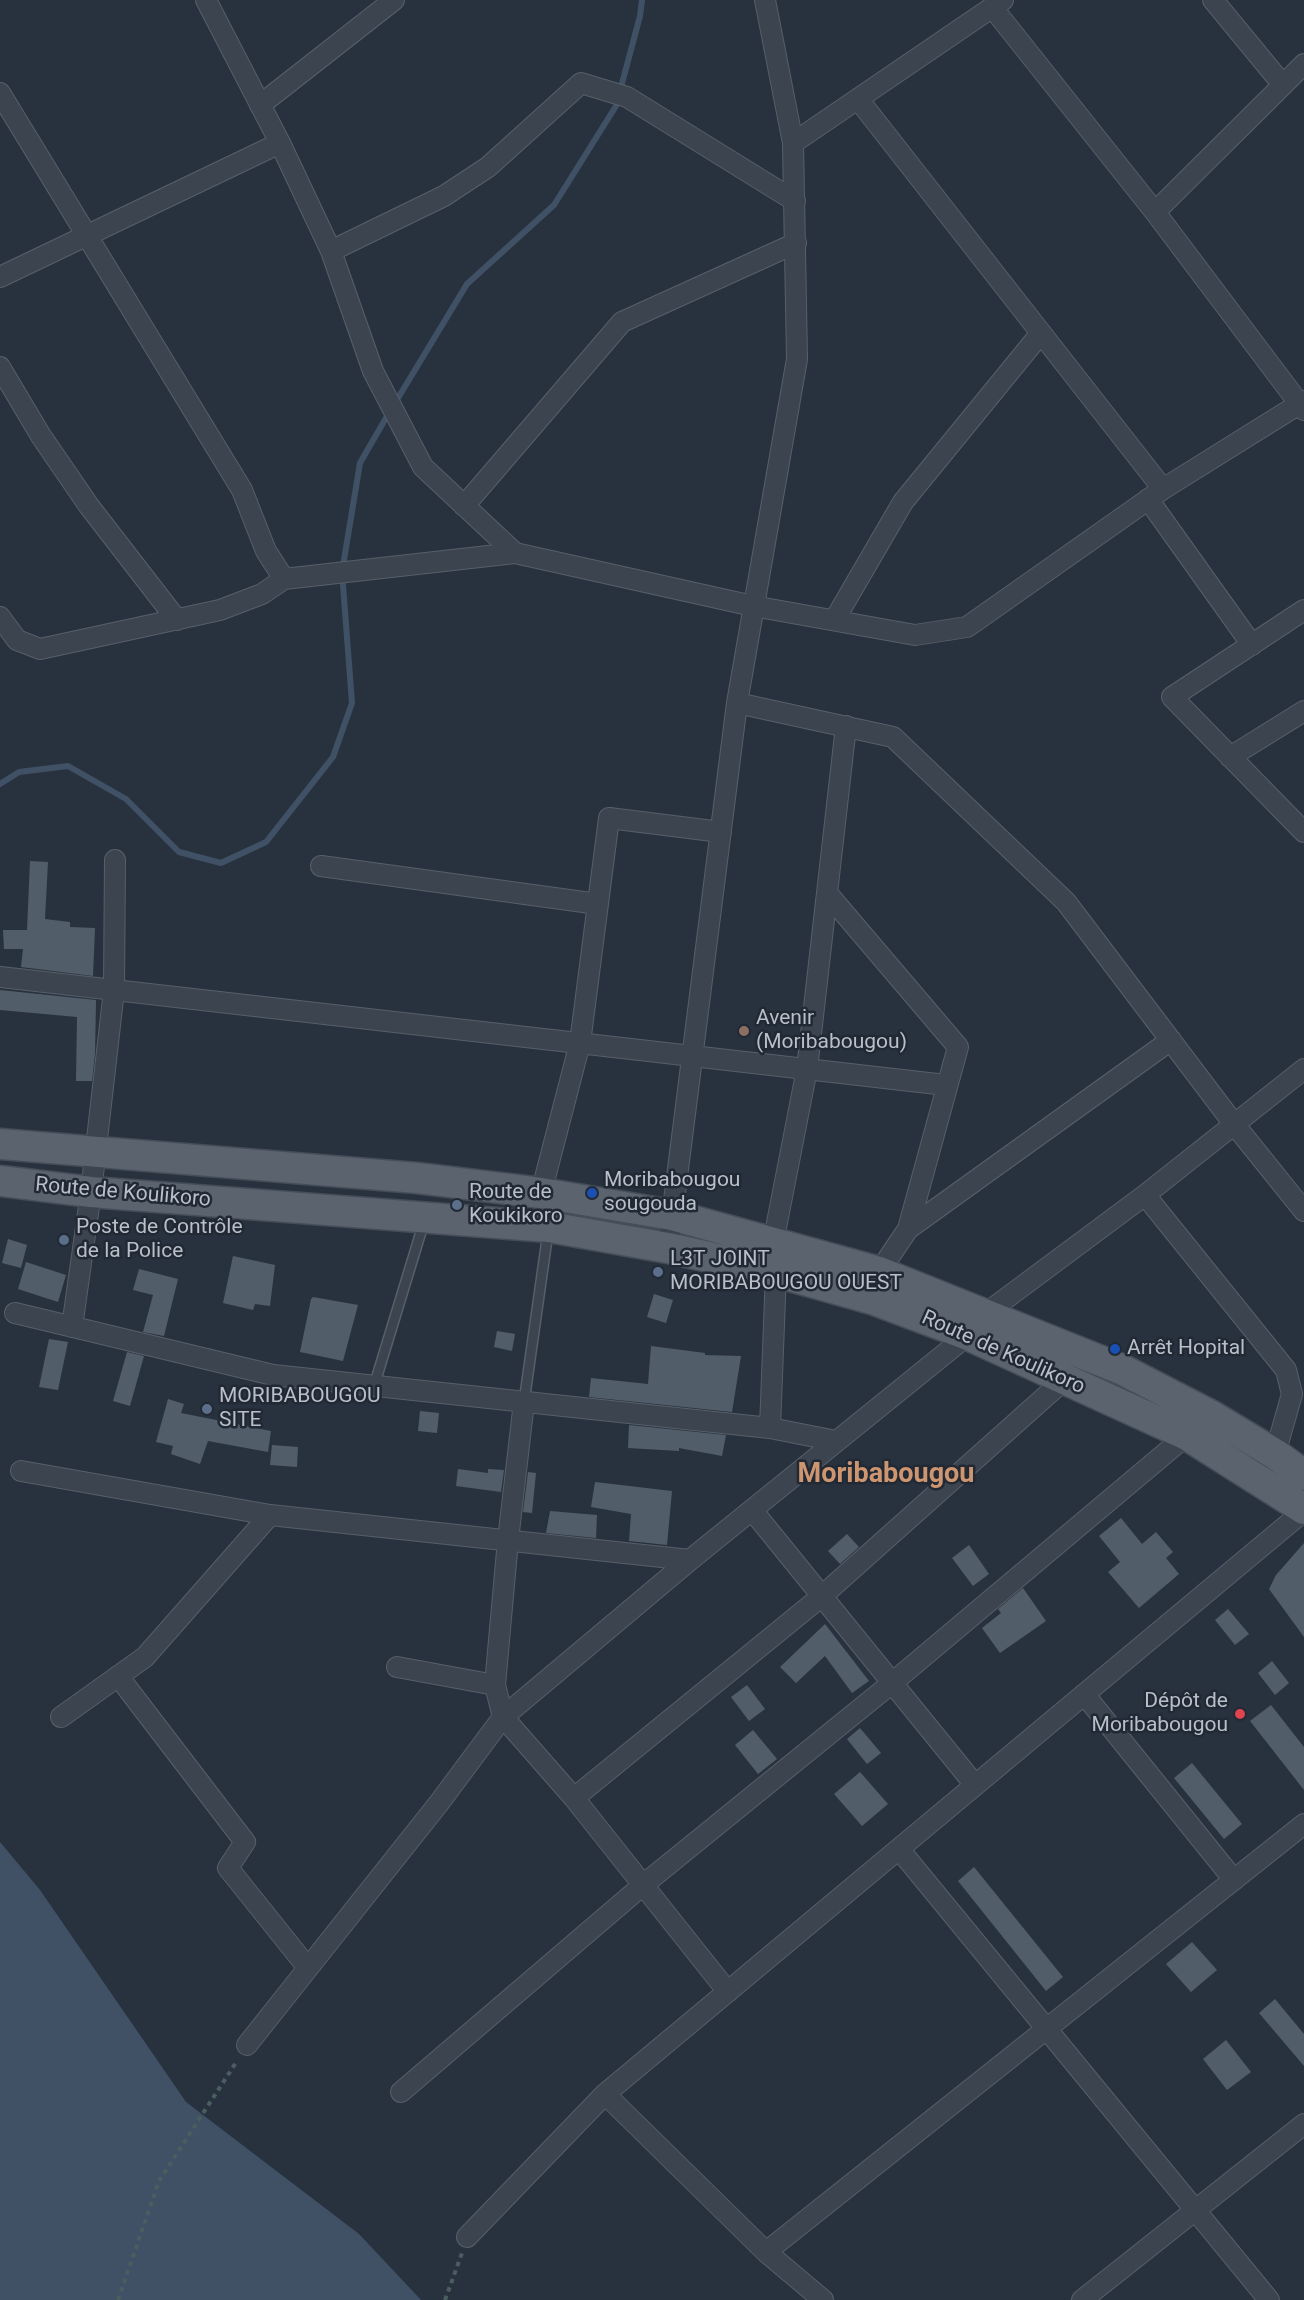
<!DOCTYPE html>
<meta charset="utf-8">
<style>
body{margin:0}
canvas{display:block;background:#28323f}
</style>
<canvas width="1304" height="2300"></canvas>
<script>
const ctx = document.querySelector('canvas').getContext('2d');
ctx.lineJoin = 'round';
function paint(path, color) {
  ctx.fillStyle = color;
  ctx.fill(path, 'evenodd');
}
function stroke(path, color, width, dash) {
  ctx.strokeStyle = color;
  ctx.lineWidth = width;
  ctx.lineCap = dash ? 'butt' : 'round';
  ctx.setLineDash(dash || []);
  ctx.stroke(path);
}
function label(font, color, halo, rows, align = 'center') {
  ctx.font = font + ' Roboto,sans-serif';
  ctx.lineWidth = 5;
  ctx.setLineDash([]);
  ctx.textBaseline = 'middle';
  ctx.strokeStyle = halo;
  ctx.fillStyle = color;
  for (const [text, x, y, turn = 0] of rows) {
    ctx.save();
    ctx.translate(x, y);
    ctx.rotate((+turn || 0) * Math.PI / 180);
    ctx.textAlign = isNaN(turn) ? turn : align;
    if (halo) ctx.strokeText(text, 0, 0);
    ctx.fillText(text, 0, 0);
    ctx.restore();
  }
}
const water = new Path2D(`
 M0,1842L40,1890L186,2102L359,2234L421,2300H0Z`);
const stream = new Path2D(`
 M395,403L467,284L554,205L616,106L640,16L642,0
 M0,784L19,772L68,766L126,799L179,852L221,863L266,842L333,757L352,703L342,572L360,463L390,411`);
const building = new Path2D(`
 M30,861L48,862L45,919L70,922V927L95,928L93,976L21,967L23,949H4L3,930H27Z
 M0,990L96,1000L95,1054L92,1081H76L77,1017L0,1010Z
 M8,1239L27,1245L21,1268L2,1263Z
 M233,1256L275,1265L270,1306L255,1304L253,1310L223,1303Z
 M26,1262L66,1275L58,1302L18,1289Z
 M139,1269L178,1279L164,1336L143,1332L153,1295L133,1290Z
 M654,1294L673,1300L666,1323L647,1317Z
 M313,1297L358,1305L343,1361L300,1352L311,1299Z
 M497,1331L515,1334L512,1351L494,1347Z
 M49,1339L68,1342L58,1390L39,1387Z
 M651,1346L705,1353V1355L741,1356L732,1412L589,1397L591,1378L648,1384Z
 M127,1352L144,1356L130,1406L113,1401Z
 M168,1399L184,1404L181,1413L271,1431L268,1452L208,1441L200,1464L171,1454L173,1446L156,1442Z
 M420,1411L439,1413L437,1433L418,1431Z
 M629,1425L726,1435L722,1456L679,1448V1451L628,1448Z
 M272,1445L298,1447L297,1467L270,1465Z
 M458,1469L488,1473V1469L504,1470L501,1492L456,1486Z
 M528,1472L536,1473L532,1513L523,1512Z
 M595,1482L672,1491L667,1545L629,1541L631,1514L591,1507Z
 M550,1511L597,1515L596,1538L546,1533Z
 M1121,1518L1142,1544L1156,1532L1173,1552L1166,1558L1179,1574L1139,1608L1108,1572L1120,1562L1099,1536Z
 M847,1534L859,1547L840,1564L828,1551Z
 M1304,1543V1637L1269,1589L1276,1575Z
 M969,1545L989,1574L973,1586L952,1558Z
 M1023,1588L1046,1621L1000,1653L982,1628L1001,1613L998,1609Z
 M1228,1609L1249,1634L1235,1645L1215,1620Z
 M825,1624L869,1681L852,1693L825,1656L796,1683L780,1667Z
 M1272,1661L1289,1683L1275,1695L1258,1673Z
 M747,1685L765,1709L749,1721L731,1697Z
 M1271,1705L1304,1747V1790L1250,1721Z
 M860,1728L881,1753L867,1764L847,1739Z
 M753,1730L777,1759L758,1774L735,1745Z
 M1192,1763L1242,1824L1224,1839L1174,1778Z
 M860,1772L888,1804L862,1826L834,1794Z
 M974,1867L1063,1977L1046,1991L958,1881Z
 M1192,1942L1217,1970L1191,1992L1166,1964Z
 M1275,1999L1304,2034V2066L1259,2013Z
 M1226,2040L1251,2072L1227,2090L1203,2059Z`);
const path = new Path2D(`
 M118,2300L159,2181L237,2061
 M445,2300L462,2253`);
const service = new Path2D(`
 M374,1386L424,1222
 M524,1402L548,1232`);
const minor = new Path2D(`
 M206,0L280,143L331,251L373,371L423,467L515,553L753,606L915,635L967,627L1163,489L1304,401
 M1213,0L1283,85
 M992,7L1155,212L1304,410
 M0,93L242,490L266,551L284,579L515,553
 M858,99L1163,489
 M260,105L394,0
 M793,143L1003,0
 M1155,212L1304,64
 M331,251L444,196L488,167L581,83L627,97L795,201
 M0,277L280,143
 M0,367L41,436L89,506L177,620
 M1148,499L1252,645
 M464,506L622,322L796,243
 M1304,610L1172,697L1304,832
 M0,617L17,640L40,649L220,610L262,594L284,579
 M835,619L903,502L1041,333
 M737,703L893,737L1066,902L1234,1124L1304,1211
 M1230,757L1304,711
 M321,866L598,904
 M827,893L958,1047L908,1229L879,1272
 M0,977L946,1085
 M541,1193L580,1043L609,818L721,832
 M1145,1195L1286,1370L1292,1394L1275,1454
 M908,1229L1171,1040
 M773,1243L807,1069L846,726
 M668,1248L737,703L797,359L793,143L765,0
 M15,1313L273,1375L770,1428L836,1441
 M985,1314L1145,1195L1304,1069
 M72,1327L91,1192L114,990L115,860
 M524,1402L508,1540L495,1685L503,1717L574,1798L728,1992
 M770,1428L776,1272
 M21,1471L270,1515L690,1560
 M752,1510L975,1785
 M397,1667L495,1685
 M118,1676L245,1842L228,1868L308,1968
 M1084,1694L1234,1880
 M61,1717L145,1657L270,1515
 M574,1798L822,1596L1064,1380
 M899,1849L1269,2300
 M247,2045L439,1803L503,1717L690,1560L968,1335
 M401,2092L643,1885L892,1683L1187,1435
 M605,2094L766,2252L823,2300
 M467,2237L605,2094L1304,1511
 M766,2252L1304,1824
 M1082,2300L1304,2124`);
const primary = new Path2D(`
 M0,1144L417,1178L541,1193L672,1215L879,1272L1121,1369L1212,1416L1275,1454L1304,1475
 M0,1181L91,1192L549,1227L668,1248L776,1272L872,1299L968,1335L1187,1435L1304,1509`);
const markers = [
 [744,1031,6,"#8d6e63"],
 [592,1193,6,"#1a4fb4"],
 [457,1205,6,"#5c6f8a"],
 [64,1240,6,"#5c6f8a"],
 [658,1272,6,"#5c6f8a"],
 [1115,1349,6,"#1a4fb4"],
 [207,1409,6,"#5c6f8a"],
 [1240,1714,6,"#e0444e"]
];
const poiNames = [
 ["Avenir",756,1019],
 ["(Moribabougou)",756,1043],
 ["Moribabougou",604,1181],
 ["sougouda",604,1205],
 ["Route de",469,1193],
 ["Koukikoro",469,1217],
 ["Poste de Contrôle",76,1228],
 ["de la Police",76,1252],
 ["L3T JOINT",670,1260],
 ["MORIBABOUGOU OUEST",670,1284],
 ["Arrêt Hopital",1127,1349],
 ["MORIBABOUGOU",219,1397],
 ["SITE",219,1421],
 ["Dépôt de",1228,1702,"right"],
 ["Moribabougou",1228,1726,"right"]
];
const streetNames = [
 ["Route de Koulikoro",123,1193,5],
 ["Route de Koulikoro",1003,1353,24]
];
const districtNames = [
 ["Moribabougou",886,1475]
];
paint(water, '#405166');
stroke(stream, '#405166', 6);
paint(building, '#515d69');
stroke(service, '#575f69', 12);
stroke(minor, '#575f69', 22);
stroke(primary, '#454d58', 33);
stroke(path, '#4a5d5f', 4, [4.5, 4.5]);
stroke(service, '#3c444f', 9);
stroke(minor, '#3c444f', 20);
stroke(primary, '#5a636e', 30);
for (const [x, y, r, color] of markers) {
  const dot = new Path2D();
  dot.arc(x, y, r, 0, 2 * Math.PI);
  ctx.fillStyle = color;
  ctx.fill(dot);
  stroke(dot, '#212934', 2);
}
label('21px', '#b8bfc9', '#212934', poiNames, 'left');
label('21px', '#b8bfc9', '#212934', streetNames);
label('bold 27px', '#cd9570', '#212934', districtNames);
</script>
